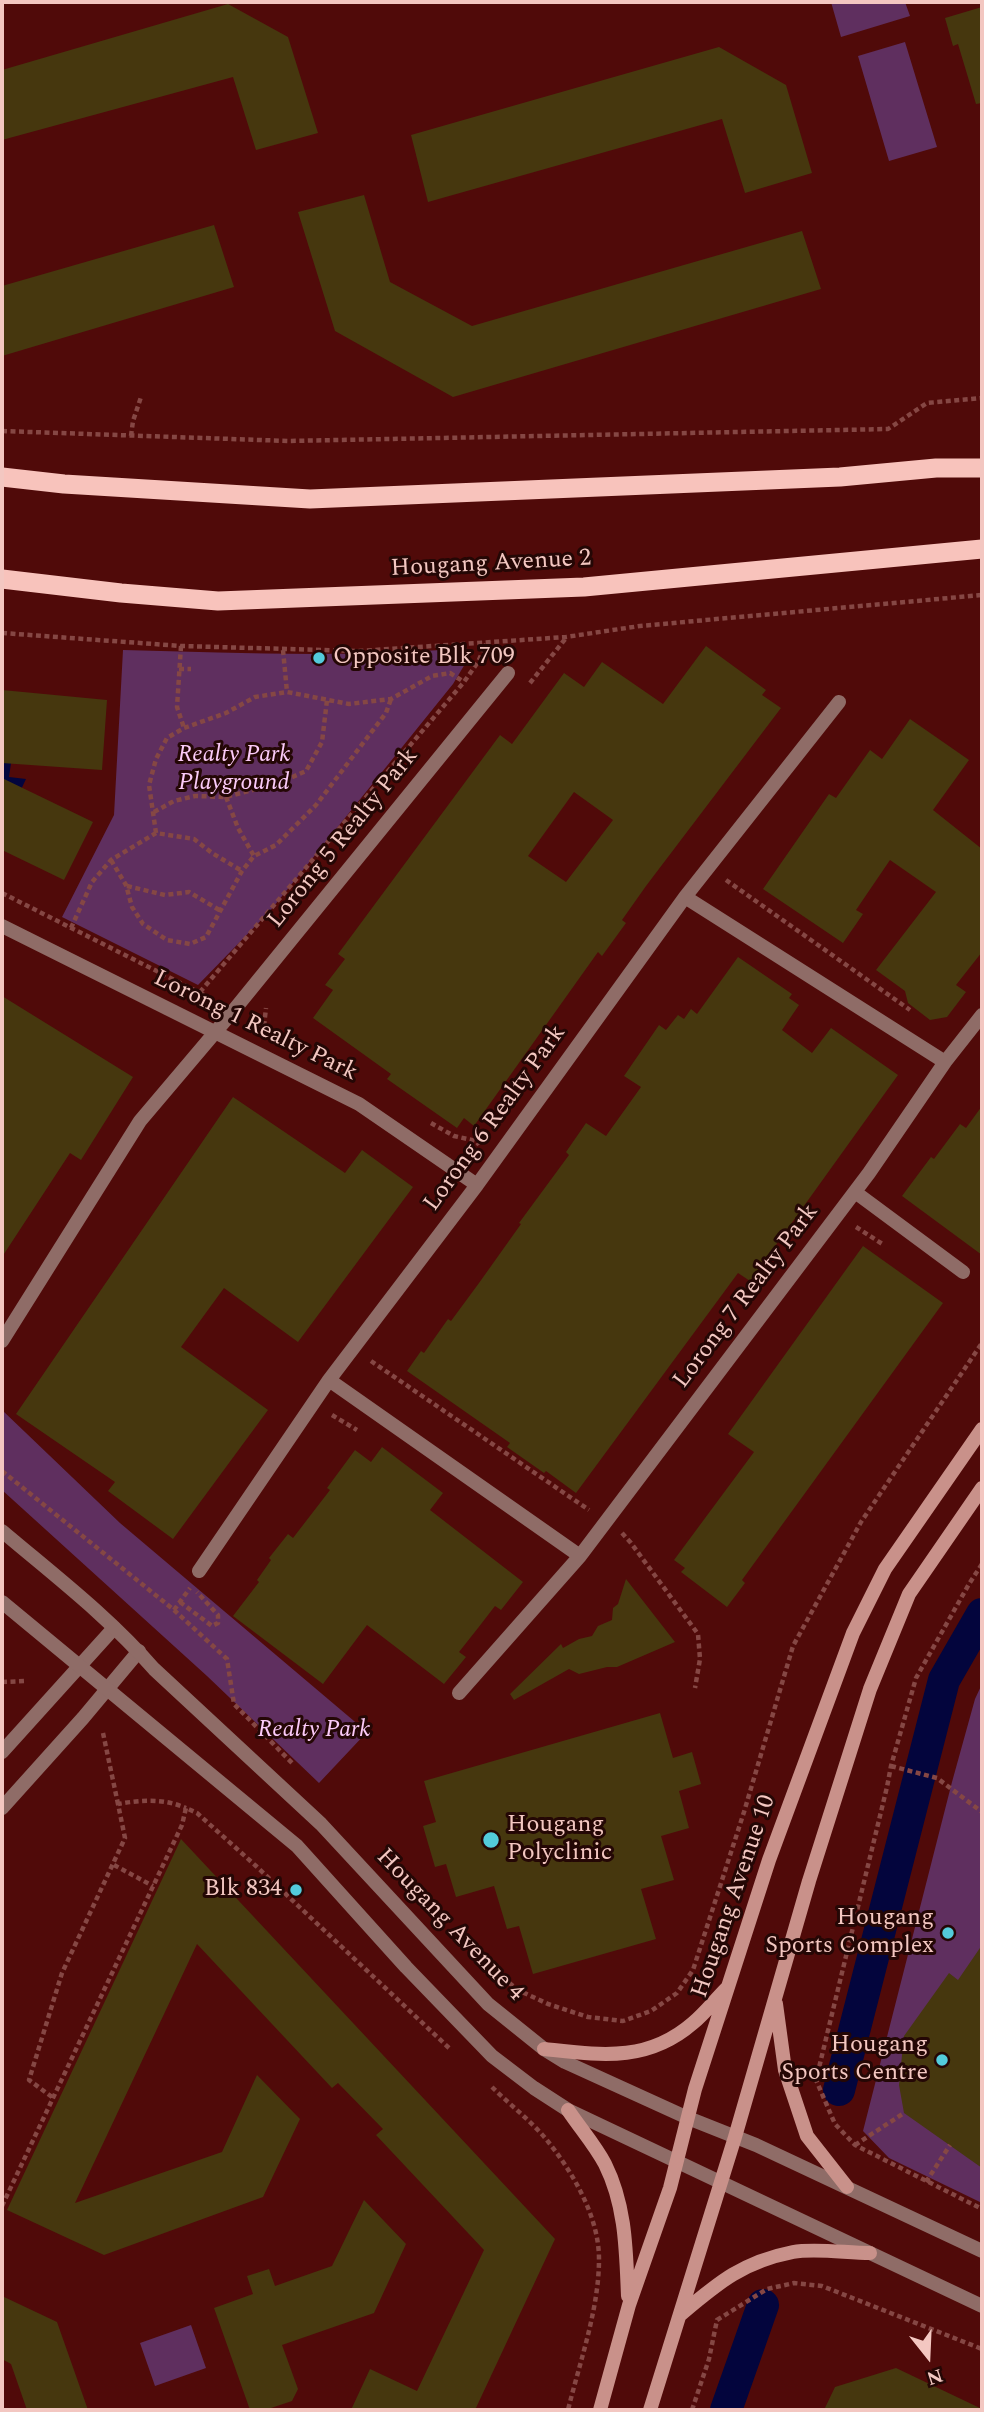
<!DOCTYPE html>
<style>
body{margin:0}
#map{position:relative;width:984px;height:2412px;overflow:hidden;background:#500a09;font-family:Spectral,serif}
canvas{display:block}
.frame{position:absolute;inset:0;border:4px solid #f3c7c1;pointer-events:none}
.north{position:absolute;left:893px;top:2321px;width:70px;height:70px;-webkit-text-stroke:5px #240705;paint-order:stroke;rotate:162deg;font-size:19px;font-weight:700;line-height:28px;text-align:center;color:#f3c7c1}
.north::after{content:'';display:block;margin:auto;width:24px;height:32px;background:#f3c7c1;clip-path:polygon(50% 0,100% 100%,50% 72%,0 100%)}
</style>
<div id="map">
<canvas width="984" height="2412"></canvas>
<div class="frame"></div>
<div class="north">N</div>
</div>
<script>
const ctx = document.querySelector('canvas').getContext('2d');
ctx.lineJoin = 'round';
function paint(path, color) {
  ctx.fillStyle = color;
  ctx.fill(path, 'evenodd');
}
function stroke(path, color, width, dash) {
  ctx.strokeStyle = color;
  ctx.lineWidth = width;
  ctx.lineCap = dash ? 'butt' : 'round';
  ctx.setLineDash(dash || []);
  ctx.stroke(path);
}
function label(font, color, halo, rows, align = 'center') {
  ctx.font = font + ' Spectral,serif';
  ctx.lineWidth = 6;
  ctx.setLineDash([]);
  ctx.textBaseline = 'middle';
  ctx.strokeStyle = halo;
  ctx.fillStyle = color;
  for (const [text, x, y, turn = 0] of rows) {
    ctx.save();
    ctx.translate(x, y);
    ctx.rotate((+turn || 0) * Math.PI / 180);
    ctx.textAlign = isNaN(turn) ? turn : align;
    if (halo) ctx.strokeText(text, 0, 0);
    ctx.fillText(text, 0, 0);
    ctx.restore();
  }
}
const green = new Path2D(`
 M831,2H905L910,16L841,37Z
 M905,42L937,147L889,161L858,56Z
 M467,648L465,664L453,684L270,911L198,985L62,917L114,815L123,650C237,653 352,658 467,648Z
 M2,1410L120,1523L367,1732L319,1783L207,1676L2,1490Z
 M982,1684V2203L889,2158L863,2131L952,1782L975,1699Z
 M191,2325L206,2368L155,2386L140,2343Z`);
const water = new Path2D(`
 M2,762L11,763L9,777L26,779L16,800L2,793Z`);
const canal = new Path2D(`
 M839,2090L944,1680L982,1614
 M726,2410L763,2305`);
const building = new Path2D(`
 M228,4L288,37L318,133L256,150L233,77L2,140V70Z
 M982,7V103L976,104L958,44L953,46L945,18Z
 M719,47L786,85L812,173L745,193L722,119L428,202L411,135Z
 M364,195L390,282L472,326L802,231L821,289L453,397L335,331L298,212Z
 M214,225L234,287L2,356V286Z
 M706,646L766,690L762,695L781,708L646,886L622,920L626,923L602,956L598,952L474,1126L464,1118L457,1128L387,1079L391,1074L313,1018L333,990L325,985L345,959L338,954L500,735L512,744L564,673L584,687L602,662L663,704ZM574,792L613,820L566,882L528,856Z
 M2,690L107,700L102,770L2,763Z
 M910,719L969,760L933,810L982,849V952L956,985L966,992L947,1017L930,1020L908,1003L905,991L876,970L936,892L890,860L856,910L863,914L843,943L763,889L829,794L836,798L870,750L882,759Z
 M2,778L93,822L64,880L2,850Z
 M738,957L792,994L789,998L799,1005L782,1030L812,1053L831,1028L898,1075L750,1281L738,1273L576,1493L546,1471L544,1473L507,1447L510,1443L407,1371L421,1351L424,1353L448,1319L451,1321L479,1283L521,1224L519,1223L569,1155L566,1152L586,1123L606,1136L641,1087L624,1076L659,1025L666,1030L678,1015L684,1019L691,1009L697,1014Z
 M2,996L133,1077L81,1160L70,1153L2,1257Z
 M233,1097L345,1173L362,1150L413,1187L298,1342L224,1288L181,1347L268,1410L173,1539L108,1491L115,1482L16,1414Z
 M982,1106V1255L902,1196L931,1157L934,1159L960,1124L966,1128Z
 M863,1246L943,1303L742,1580L745,1583L727,1607L681,1572L685,1568L674,1560L754,1452L728,1434Z
 M382,1447L443,1493L430,1510L523,1582L501,1610L495,1606L478,1628L459,1652L466,1657L444,1684L367,1625L323,1684L233,1616L259,1582L257,1580L271,1560L269,1558L288,1534L293,1538L330,1490L327,1488L355,1450L371,1462Z
 M626,1579L675,1642L617,1667H607L579,1674L569,1669L514,1700L510,1694L561,1644L563,1648L579,1639L592,1636L598,1626L612,1620L613,1608L618,1604Z
 M660,1713L673,1758L692,1752L701,1784L679,1791L689,1828L661,1836L674,1880L641,1889L656,1939L533,1974L519,1926L507,1929L494,1886L456,1897L446,1864L435,1867L423,1826L436,1822L424,1781Z
 M181,1839L555,2239L475,2410H351L370,2369L417,2391L484,2250L376,2135L383,2129L338,2083L332,2088L197,1944L75,2203L222,2152L257,2075L300,2119L263,2197L104,2255L7,2210Z
 M982,1945V2168L904,2113L899,2085L904,2036L949,1973L958,1980Z
 M364,2200L406,2244L374,2313L282,2345L298,2389L292,2401L265,2410H250L214,2308L253,2294L247,2276L269,2269L275,2286L332,2266Z
 M2,2296L57,2322L88,2410H27L11,2364L2,2359Z
 M896,2368L982,2409V2410H824L835,2387Z`);
const path = new Path2D(`
 M2,431L289,441L888,429L927,403L982,398
 M131,436L133,421L141,397
 M2,633L181,646L359,651L566,637L640,626L982,595
 M181,646L177,707L184,728
 M283,650L287,692
 M179,669H191
 M530,683L566,638
 M226,797L238,828L254,856
 M154,812L174,801L195,796L226,797L279,783L306,771L322,742L327,700
 M156,833L149,785L156,759L167,738L184,728L226,713L255,697L287,692L349,704L391,699L432,676L450,673L464,682
 M111,860L126,885L132,907L143,924L167,940L190,944L206,937L242,871L254,856L276,845L316,805L386,713L391,699
 M726,880L910,1010
 M127,886L165,895L189,892L221,911
 M2,893L214,1000
 M71,928L92,882L111,860L156,833L194,839L212,853L242,871
 M200,992L464,682L478,662L486,644
 M252,1020L290,1042
 M264,1026L266,1008
 M431,1123L454,1136L476,1141L479,1145
 M856,1227L884,1245
 M371,1361L589,1510
 M332,1415L357,1430
 M2,1471L174,1610L227,1659L234,1704L292,1763
 M622,1533L631,1543L698,1634L700,1659L695,1688
 M982,1564L969,1584L916,1678L891,1766L887,1787L816,2080L835,2124L855,2145L982,2209
 M180,1602L212,1626L218,1623V1615L197,1592
 M174,1610L190,1588
 M2,1682L27,1681
 M103,1733L118,1804
 M891,1766L937,1778L982,1812
 M114,1865L153,1886
 M454,1930L487,1965L518,1990L548,2004L588,2017L623,2021L651,2011L677,1993L693,1970L744,1812L793,1646L861,1522L982,1343
 M492,2087C509,2104 530,2120 546,2139C572,2171 599,2216 599,2259C599,2309 580,2361 568,2410
 M52,2097L29,2080L62,1973L125,1838L118,1804C141,1800 163,1798 186,1808
 M855,2145L904,2113
 M926,2182L950,2145
 M2,2206L182,1825L186,1808L197,1813L256,1866L449,2048
 M692,2410L709,2359L717,2320L767,2289L794,2283L822,2286L982,2349`);
const minor = new Path2D(`
 M685,897L945,1062
 M2,926L359,1104L477,1185
 M855,1192L963,1272
 M2,1341L140,1121L234,1010L508,673
 M329,1380L580,1556
 M199,1571L329,1380L477,1185L685,897L839,702
 M459,1693L580,1556L869,1173L945,1062L982,1015
 M2,1752L114,1628
 M2,1808L83,1718L139,1651`);
const tertiary = new Path2D(`
 M2,1531C54,1575 109,1617 154,1669L321,1824L488,2004L544,2049L565,2062L688,2118L756,2145L982,2251
 M2,1602L297,1846L406,1967L492,2056L534,2088L568,2110L982,2306`);
const secondary = new Path2D(`
 M776,2004L785,2070L807,2136L847,2187
 M544,2049C600,2055 647,2063 693,2023C705,2013 715,2000 727,1988
 M568,2110C580,2128 595,2145 605,2164C626,2206 626,2251 628,2296
 M680,2315C718,2283 742,2262 793,2252C815,2248 847,2253 870,2253
 M600,2410L629,2305L670,2188L695,2089L769,1860L853,1633L885,1569L982,1429
 M650,2410L735,2137L809,1881L870,1689L909,1594L982,1488`);
const trunk = new Path2D(`
 M2,477L64,484L310,499L840,477L936,468H982
 M2,579L121,593L218,601L584,587L982,549`);
const markers = [
 [319,658,7,"#53cbdb"],
 [491,1840,9,"#53cbdb"],
 [296,1890,7,"#53cbdb"],
 [948,1933,7,"#53cbdb"],
 [942,2060,7,"#53cbdb"]
];
const streetNames = [
 ["Hougang Avenue 2",491,565,-3],
 ["Lorong 5 Realty Park",344,839,-51],
 ["Lorong 1 Realty Park",255,1027,26],
 ["Lorong 6 Realty Park",496,1119,-54],
 ["Lorong 7 Realty Park",747,1297,-53],
 ["Hougang Avenue 10",735,1897,-71],
 ["Hougang Avenue 4",449,1926,46]
];
const poiNames = [
 ["Opposite Blk 709",333,658,"left"],
 ["Hougang",507,1826,"left"],
 ["Polyclinic",507,1854,"left"],
 ["Blk 834",282,1890],
 ["Hougang",934,1919],
 ["Sports Complex",934,1947],
 ["Hougang",928,2046],
 ["Sports Centre",928,2074]
];
const parkNames = [
 ["Realty Park",234,756],
 ["Playground",234,784],
 ["Realty Park",314,1731]
];
paint(green, '#5f2f5f');
paint(water, '#03053d');
stroke(canal, '#03053d', 32);
paint(building, '#46370e');
stroke(path, '#854744', 4.5, [5, 3.5]);
stroke(minor, '#8f6c67', 14);
stroke(tertiary, '#8f6c67', 14);
stroke(secondary, '#c9918a', 14);
stroke(trunk, '#f8c3bc', 19);
for (const [x, y, r, color] of markers) {
  const dot = new Path2D();
  dot.arc(x, y, r, 0, 2 * Math.PI);
  ctx.fillStyle = color;
  ctx.fill(dot);
  stroke(dot, '#240705', 2.5);
}
label('24px', '#f3c7c1', '#240705', streetNames);
label('24px', '#f3c7c1', '#240705', poiNames, 'right');
label('italic 24px', '#fbcbf9', '#240705', parkNames);
</script>
